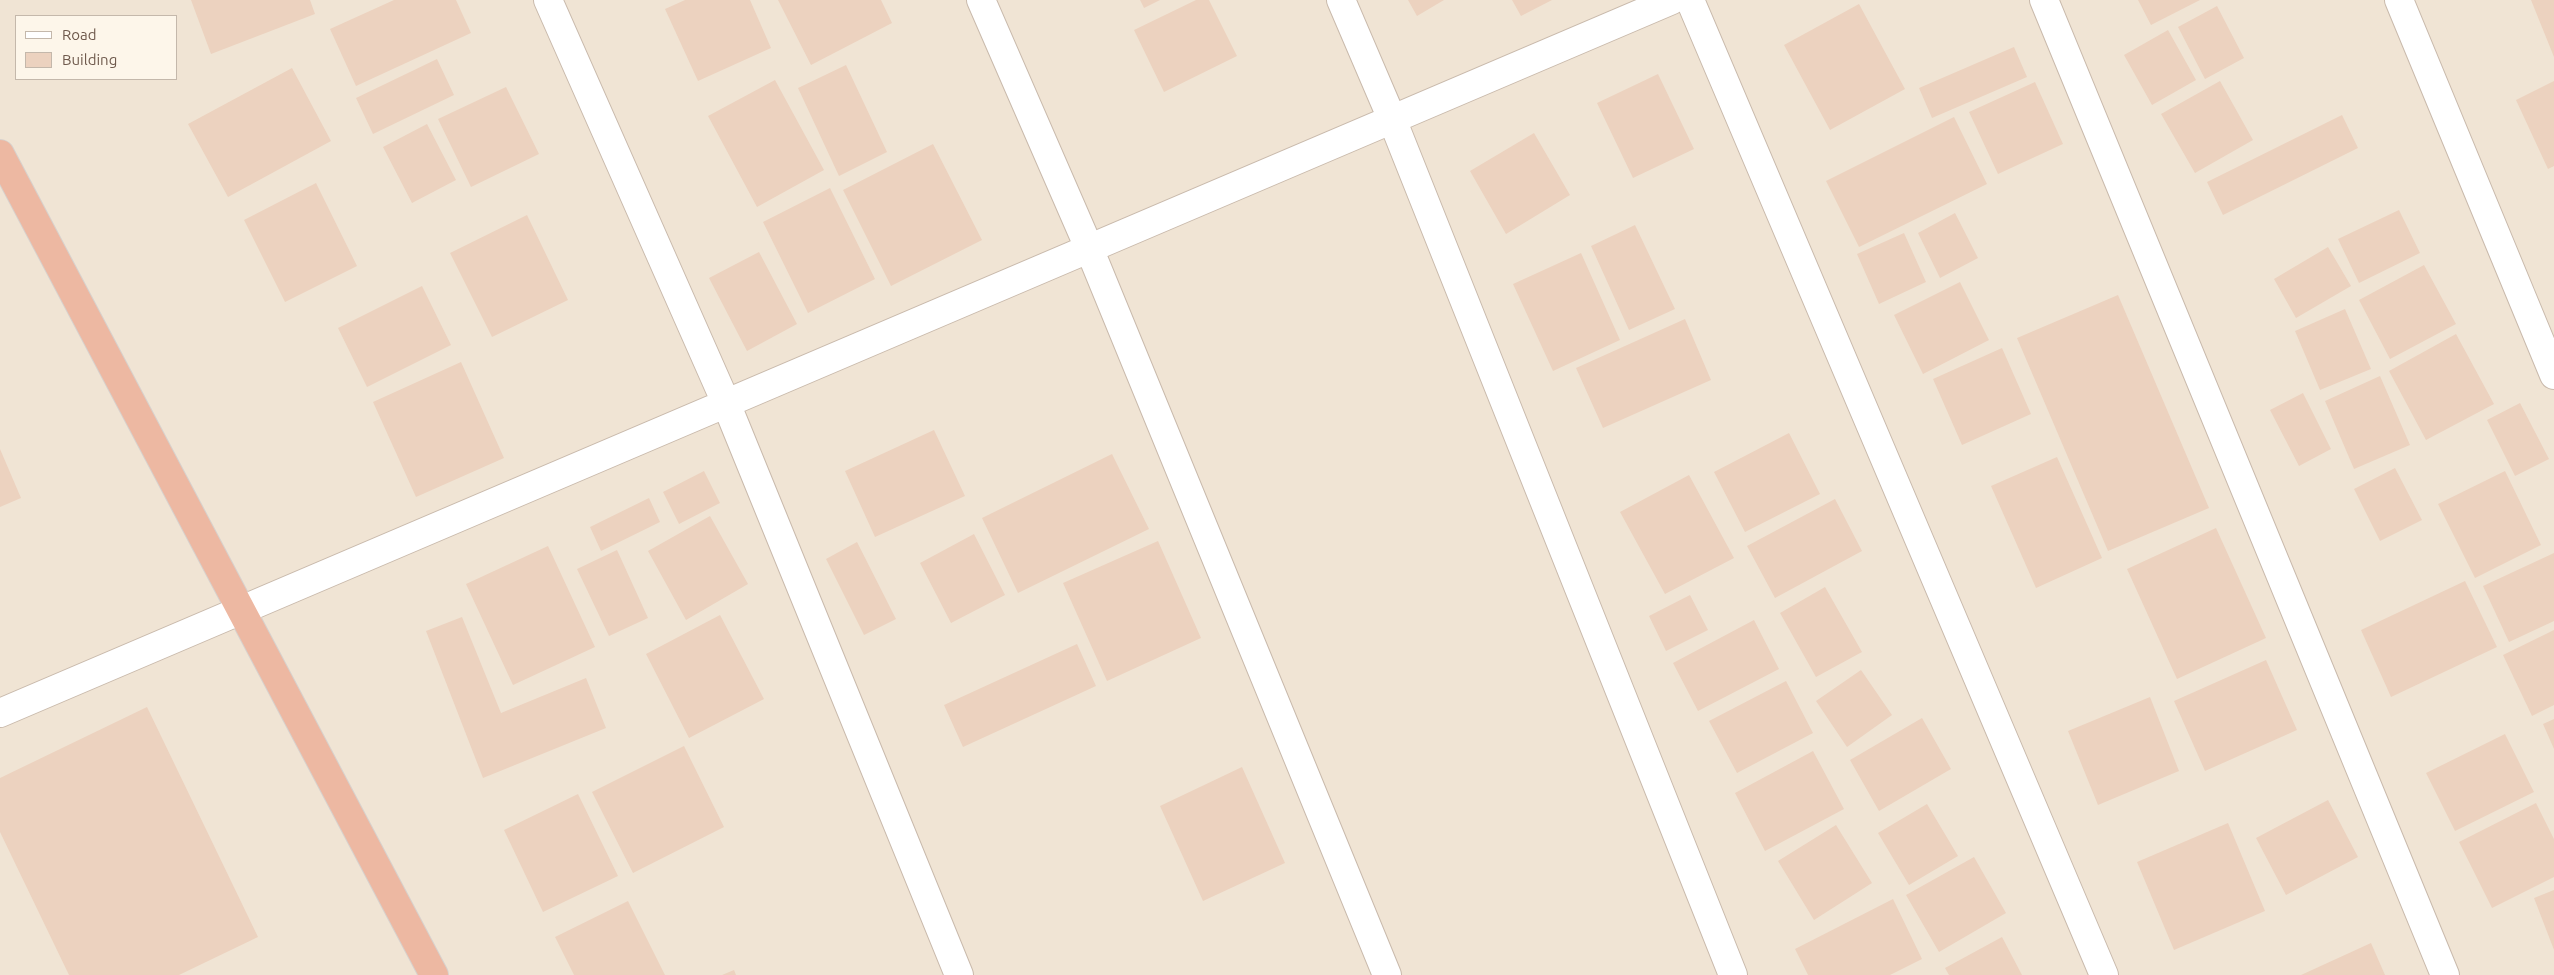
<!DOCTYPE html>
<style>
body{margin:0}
#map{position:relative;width:2554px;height:975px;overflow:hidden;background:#f9f2e4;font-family:Ubuntu,sans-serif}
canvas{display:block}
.legend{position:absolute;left:15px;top:15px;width:162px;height:65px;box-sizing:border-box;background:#fdf6ea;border:1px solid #c4b8ab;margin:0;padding:6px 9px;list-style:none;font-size:15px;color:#6f5a4d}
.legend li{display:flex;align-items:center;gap:10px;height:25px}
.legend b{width:25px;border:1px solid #c4b8ab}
</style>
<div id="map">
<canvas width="2554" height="975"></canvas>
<ul class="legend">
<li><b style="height:6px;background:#fff"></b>Road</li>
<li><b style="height:14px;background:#ecd2bf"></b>Building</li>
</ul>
</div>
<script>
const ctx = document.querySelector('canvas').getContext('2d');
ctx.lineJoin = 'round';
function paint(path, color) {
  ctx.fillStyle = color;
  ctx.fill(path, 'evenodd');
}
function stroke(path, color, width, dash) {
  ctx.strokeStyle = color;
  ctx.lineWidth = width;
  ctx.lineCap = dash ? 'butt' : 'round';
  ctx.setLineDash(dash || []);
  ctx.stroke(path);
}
const residential = new Path2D(`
 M0,0H2554V975H0ZM16,16H176V79H16Z`);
const building = new Path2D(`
 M191,0H310L315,14L211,54Z
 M394,0H456L471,33L356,86L330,29Z
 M685,0H750L771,48L698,81L665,9Z
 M778,0H881L892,23L811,65Z
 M1140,0H1160L1144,8Z
 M1196,0H1209L1237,56L1164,92L1134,30Z
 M1408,0H1444L1417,16Z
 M1512,0H1552L1521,16Z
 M2138,0H2200L2151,25Z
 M2531,0H2554V57Z
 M1859,4L1905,89L1830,130L1784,45Z
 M2217,6L2244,58L2205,79L2178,27Z
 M2168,30L2196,80L2152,105L2124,55Z
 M2014,47L2027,77L1932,118L1919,88Z
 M437,59L454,95L373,134L356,98Z
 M846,65L887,152L839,176L798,88Z
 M292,68L331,141L228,197L188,124Z
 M1658,74L1694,149L1633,178L1597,103Z
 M775,80L824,170L757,207L708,116Z
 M2220,81L2253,140L2195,173L2161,114Z
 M2554,81V166L2548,169L2516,100Z
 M2035,82L2063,144L1998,174L1969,112Z
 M506,87L539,154L471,187L438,119Z
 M2342,115L2358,148L2223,215L2207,182Z
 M1954,117L1987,184L1859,247L1826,181Z
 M427,124L456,180L412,203L383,147Z
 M1534,133L1570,195L1506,234L1470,171Z
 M933,144L982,240L891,286L843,190Z
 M316,183L357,266L285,302L244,220Z
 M830,188L875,279L808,313L763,222Z
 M2399,210L2420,253L2359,283L2338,239Z
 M1955,213L1978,258L1940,278L1918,233Z
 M527,215L568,300L492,337L450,253Z
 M1635,225L1675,309L1629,330L1591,246Z
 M1904,233L1926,282L1879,304L1857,254Z
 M2328,247L2351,286L2296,318L2274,279Z
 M759,252L797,324L747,351L709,278Z
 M1581,253L1620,340L1553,371L1513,284Z
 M2424,265L2456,324L2390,359L2359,300Z
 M1960,282L1989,340L1923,374L1894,315Z
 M422,286L451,345L367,387L338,328Z
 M2118,295L2209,508L2108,551L2017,338Z
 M2345,309L2371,369L2320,390L2295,331Z
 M1685,319L1711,380L1603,428L1576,368Z
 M2456,334L2494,404L2426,440L2389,371Z
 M2002,348L2031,414L1962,445L1933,379Z
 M461,362L504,458L416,497L373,402Z
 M2380,376L2410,445L2354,469L2325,401Z
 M2303,393L2331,449L2299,466L2270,410Z
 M2520,403L2549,459L2515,476L2487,420Z
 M934,430L965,496L875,537L845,471Z
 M1789,433L1820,494L1745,532L1714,472Z
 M0,449L21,498L0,507Z
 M1112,454L1149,529L1018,593L982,518Z
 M2057,457L2102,558L2036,588L1991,486Z
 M2395,468L2422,520L2380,541L2354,489Z
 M704,471L720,503L679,524L663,492Z
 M2505,471L2541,545L2475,578L2438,504Z
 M1689,475L1734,558L1665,594L1620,512Z
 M649,498L660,522L601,551L590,527Z
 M1835,499L1862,551L1775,598L1747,546Z
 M710,516L748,584L686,620L648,551Z
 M2216,528L2266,638L2177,679L2127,569Z
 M974,534L1005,595L951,623L920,563Z
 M1158,541L1201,638L1107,681L1063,583Z
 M857,542L896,619L864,635L826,559Z
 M548,546L595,647L513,685L466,584Z
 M617,550L648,618L609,636L577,569Z
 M2554,553V621L2509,642L2483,586Z
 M2465,581L2497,647L2391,697L2361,630Z
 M1825,587L1862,652L1816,677L1780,613Z
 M1690,595L1708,630L1666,651L1649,616Z
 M720,615L764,699L689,738L646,654Z
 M462,617L501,713L586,678L606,728L483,778L426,631Z
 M1754,620L1779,669L1698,711L1673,663Z
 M2554,630V705L2532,716L2503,655Z
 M1077,644L1096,686L963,747L944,705Z
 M2266,660L2297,730L2205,771L2174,701Z
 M1861,670L1892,715L1847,747L1816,701Z
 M1786,681L1813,733L1737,773L1709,721Z
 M2150,697L2179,771L2098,805L2068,731Z
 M147,707L258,937L179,975H69L0,832V778Z
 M1922,718L1951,769L1879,811L1850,760Z
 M2554,719V749L2543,724Z
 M2505,734L2534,792L2455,831L2426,773Z
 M684,746L724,827L633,873L592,792Z
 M1813,751L1844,809L1765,851L1735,793Z
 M1242,767L1285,863L1203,901L1160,806Z
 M578,794L618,876L543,912L504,830Z
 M2328,800L2358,857L2286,895L2256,838Z
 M2536,803L2554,839V877L2492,908L2459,842Z
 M1927,804L1958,856L1909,885L1878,833Z
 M2228,823L2265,911L2174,950L2137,862Z
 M1836,825L1872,883L1814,920L1778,861Z
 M1974,857L2006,913L1939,952L1906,895Z
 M2554,890V950L2534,898Z
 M1893,899L1922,959L1890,975H1808L1795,949Z
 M628,901L665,975H574L555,937Z
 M2002,937L2022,975H1949L1945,968Z
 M2371,943L2385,975H2301Z
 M734,970L736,975H722Z`);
const minor = new Path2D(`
 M548,0L726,403L959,975
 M981,0L1089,248L1387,975
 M1341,0L1392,119L1733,975
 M1690,0L2104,975
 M2044,0L2445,975
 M2399,0L2554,375
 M0,713L1672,0`);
const highway = new Path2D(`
 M0,154L434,975`);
paint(residential, '#f0e4d4');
paint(building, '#ecd2bf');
stroke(minor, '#c9baac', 30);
stroke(highway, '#d7d1cd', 30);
stroke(minor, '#fff', 28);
stroke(highway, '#edb8a2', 28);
</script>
